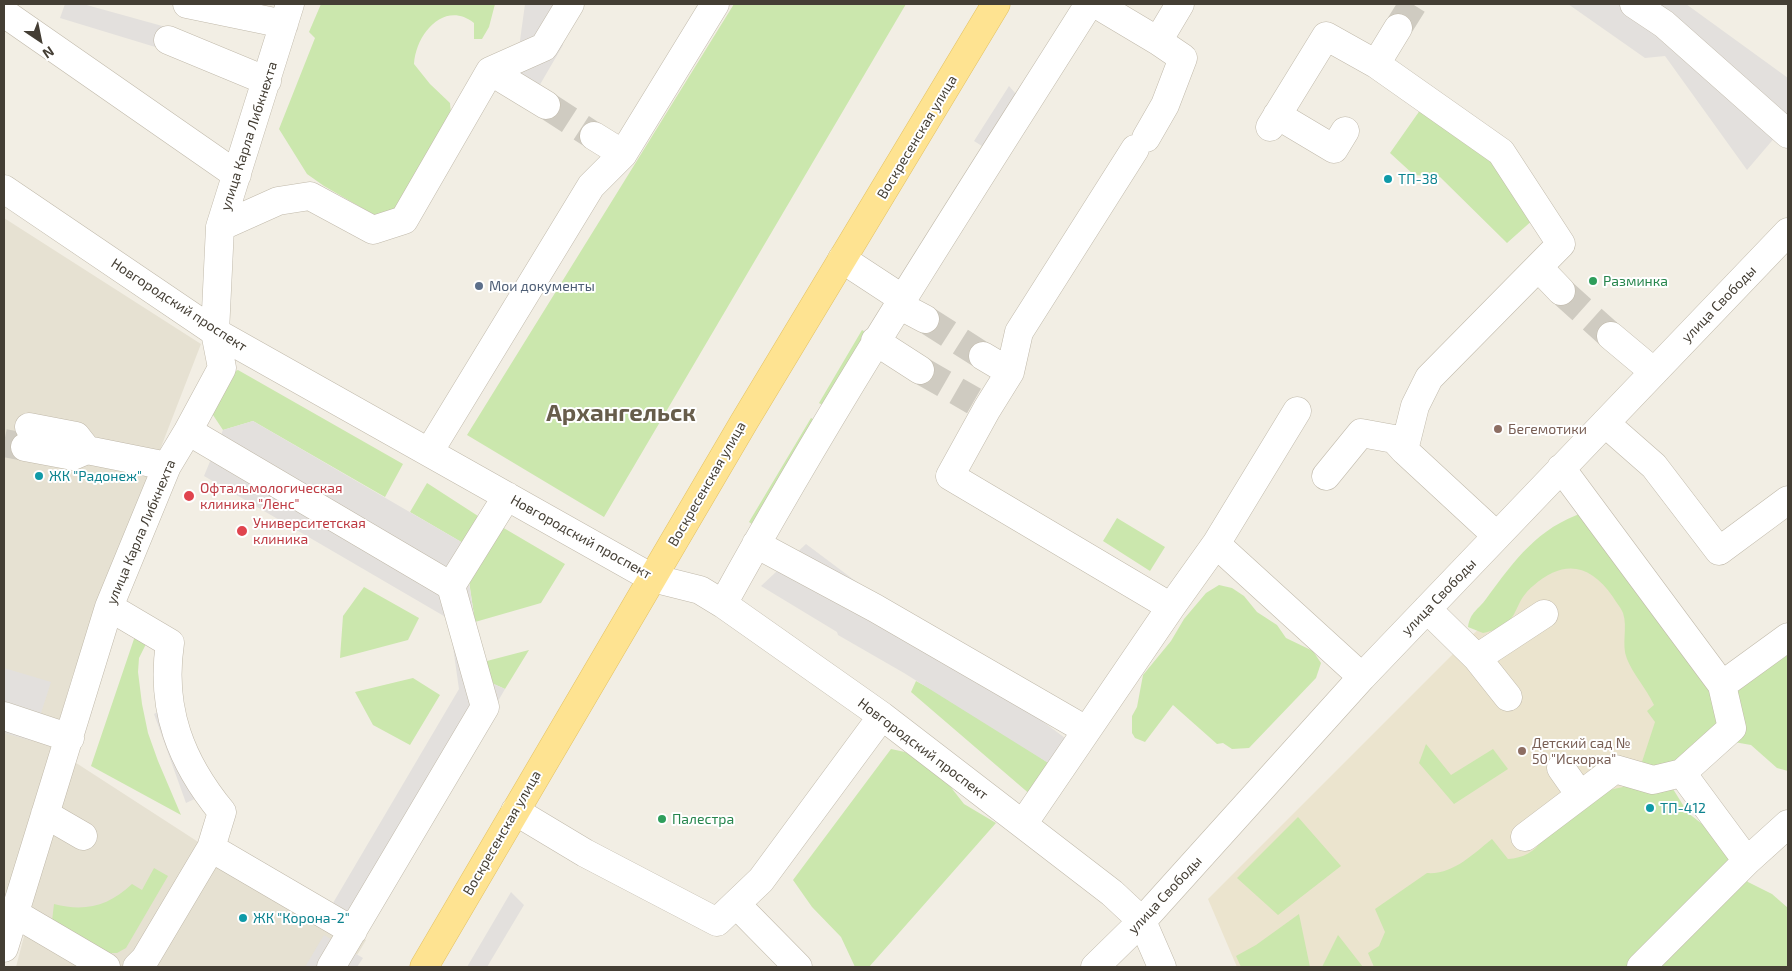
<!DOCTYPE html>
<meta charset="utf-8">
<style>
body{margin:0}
#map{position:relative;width:1792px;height:971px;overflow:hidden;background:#f2eee4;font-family:"Exo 2",sans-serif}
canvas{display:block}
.frame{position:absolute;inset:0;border:5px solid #443e34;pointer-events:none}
.north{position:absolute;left:15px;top:15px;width:50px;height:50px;-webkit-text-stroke:4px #fff;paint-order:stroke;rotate:146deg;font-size:14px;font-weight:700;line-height:20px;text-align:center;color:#443e34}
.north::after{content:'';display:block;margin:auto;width:18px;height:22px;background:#443e34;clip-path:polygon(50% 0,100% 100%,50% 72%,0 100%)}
</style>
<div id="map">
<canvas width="1792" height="971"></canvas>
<div class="frame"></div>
<div class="north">N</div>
</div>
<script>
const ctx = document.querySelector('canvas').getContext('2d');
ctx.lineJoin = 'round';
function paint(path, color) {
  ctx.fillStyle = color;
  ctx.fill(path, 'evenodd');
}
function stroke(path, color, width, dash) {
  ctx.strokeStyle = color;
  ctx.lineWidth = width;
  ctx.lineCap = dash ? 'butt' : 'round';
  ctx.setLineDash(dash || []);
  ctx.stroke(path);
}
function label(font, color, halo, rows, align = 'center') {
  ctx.font = font + ' "Exo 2",sans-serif';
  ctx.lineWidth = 4;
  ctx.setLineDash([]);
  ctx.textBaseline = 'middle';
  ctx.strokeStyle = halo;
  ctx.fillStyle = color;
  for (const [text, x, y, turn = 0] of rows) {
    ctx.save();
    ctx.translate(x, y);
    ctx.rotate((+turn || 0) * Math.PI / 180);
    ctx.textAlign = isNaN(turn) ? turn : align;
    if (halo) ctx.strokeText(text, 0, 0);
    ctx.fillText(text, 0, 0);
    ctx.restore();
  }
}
const residential = new Path2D(`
 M4,218L201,344L73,674L4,908Z
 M70,759L206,847L366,940L350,967H16Z`);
const education = new Path2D(`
 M1578,534L1722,723L1375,967H1237L1208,899L1463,644Z`);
const green = new Path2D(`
 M321,4H495L489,27L482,39H474V23C445,0 416,33 414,64L430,84L450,103L451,114L397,213L381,219L324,186L307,174L279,129L315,38L309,32Z
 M734,4H906L604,517L467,435Z
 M1423,106L1486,152L1535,218L1507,243L1440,177L1414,175L1390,153Z
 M862,330L868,334L826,407L819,403Z
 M238,370L403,464L385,497L253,421L223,430L211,412L228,374Z
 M811,418L817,421L755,526L749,522Z
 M427,483L478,516L463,543L410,512Z
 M1585,512L1623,575L1714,665L1758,674L1788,655V771L1777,768L1751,745L1734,742L1673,789L1688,813L1710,830L1748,882L1772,894L1788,908V967H1374L1368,953L1379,946L1385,932L1375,909L1427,873C1453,875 1473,854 1492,839L1508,859C1523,858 1535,852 1543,839L1609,790L1623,787L1639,771L1655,722L1647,711L1654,705C1646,688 1633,674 1627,659C1621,645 1628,627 1623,613C1621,608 1616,602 1613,597C1590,564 1564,559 1533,586C1509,606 1524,624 1483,633L1468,627C1470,612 1479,609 1486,599C1515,560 1537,528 1585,512Z
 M1117,518L1165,547L1150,571L1103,541Z
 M502,527L565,564L541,603L475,622L469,581Z
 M1219,585L1232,588L1244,596L1257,612L1277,625L1286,638L1313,651L1321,663L1316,678L1249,748L1232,749L1223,743L1217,744L1173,705L1145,742L1135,738L1132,733V716L1137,707L1143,675L1171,641L1184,619L1206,593Z
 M364,587L419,618L408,640L340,658L343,616Z
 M135,636L146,644L139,658L138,672L142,704L148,733L158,761L181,815L91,766Z
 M529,650L505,689L487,681L483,662Z
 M413,678L440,695L410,745L373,725L355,692Z
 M916,681L972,711L1053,766L1032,796L911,692Z
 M1426,744L1451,775L1493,749L1508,769L1454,804L1419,763Z
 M891,749L905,752L924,763L946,781L964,804L996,823L869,967H855L841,937L812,907L793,880Z
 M1298,817L1341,866L1278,915L1237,878Z
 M154,868L168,876L126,948L117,953H106L52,921L54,904C85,912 109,906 132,884L142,890Z
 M1299,914L1310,967H1241L1236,956L1256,945Z
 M1338,935L1363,967H1322Z`);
const parking = new Path2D(`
 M65,4H83L184,32L175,53L60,18Z
 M525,4H557L563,45L538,88L515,77Z
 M1568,4H1686L1788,78V122L1747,170L1665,56L1645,58Z
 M1009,86L1016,94L985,148L974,141Z
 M253,421L463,543L475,622L487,681L505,689L369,925L333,903L459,689L449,619L204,476L223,430Z
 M806,544L1085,753L1053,766L904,673L838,635L837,632L761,586Z
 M4,668L51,682L32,741L4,733Z
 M165,708L201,796L186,803L154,714Z
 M511,892L524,905L487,967H467Z
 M324,935L363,958L357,967H305Z`);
const minorTunnel = new Path2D(`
 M1398,28L1413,4
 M546,105L594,136
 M1561,291L1611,336
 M925,319L983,356
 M920,370L974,401
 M4,443L25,447`);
const minor = new Path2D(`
 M187,4L284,24
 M1096,4L1158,41L1180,4
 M1634,4L1664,24L1788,134
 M4,13L237,175
 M168,40L267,81
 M1376,64L1398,28
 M490,71L546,105
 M1277,115L1334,149L1345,131
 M1270,127L1326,36L1376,64L1501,152L1561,244L1429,378L1415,406L1404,450L1497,536
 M594,136L623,154
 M1146,138L1165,105L1183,58L1158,41
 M4,189L215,332L652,578L700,590L723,604L882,716L1112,893L1142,921L1162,967
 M220,227L278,201L310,196L373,230L404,220L490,71L544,47L570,4
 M842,259L903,299L908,310L925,319
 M1539,268L1561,291
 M1611,336L1654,372
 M875,341L920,370
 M983,356L1010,372
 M1605,423L1654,466L1719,551L1788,500
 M29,427L76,436L87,450
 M188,431L451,586L485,707L331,967
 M25,447L73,456L87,450L167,466
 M429,452L591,186L623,154L715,4
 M1561,468L1722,685L1788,637
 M1326,476L1361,433L1394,439L1404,450
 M756,544L875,608L1086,730
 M1216,544L1297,411
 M451,586L507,496
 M723,604C836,398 964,202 1089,4
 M109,607L170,643C160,709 181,762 222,812L211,848L145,959L137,967
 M1171,607L1216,544L1362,677
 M1427,609L1477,658L1544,614
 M1477,658L1508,697
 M1722,685L1732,728L1682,773L1747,861
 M4,716L70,738
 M1561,768L1580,795
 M515,811L585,853L717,922L761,880L882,716
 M45,814L83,836
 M1023,824L1171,607L950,476L987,409L1010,372L1019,332L1135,149
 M1525,837L1615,769L1653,780L1682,773
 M211,848L353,931
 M736,904L798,967
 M14,913L106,967
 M4,948L109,607L167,466L188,431L222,368L215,332L220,227L290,4
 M1095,967L1142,921L1362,677L1788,232
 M1641,967L1747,861L1788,824`);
const major = new Path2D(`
 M424,967L744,422L996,4`);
const markers = [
 [1388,179,5,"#0f9aa8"],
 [1593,281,5,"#2e9e5b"],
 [479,286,5,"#5c6f8a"],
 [1498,429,5,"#8d6e63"],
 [39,476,5,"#0f9aa8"],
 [189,496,6,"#e0444e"],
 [242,531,6,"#e0444e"],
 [1522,751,5,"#8d6e63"],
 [1650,808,5,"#0f9aa8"],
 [662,819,5,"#2e9e5b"],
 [243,918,5,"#0f9aa8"]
];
const streetNames = [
 ["улица Карла Либкнехта",249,136,-72],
 ["Воскресенская улица",917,137,-59],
 ["улица Свободы",1719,304,-46],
 ["Новгородский проспект",179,305,33],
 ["Воскресенская улица",707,484,-60],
 ["улица Карла Либкнехта",141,532,-67],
 ["Новгородский проспект",581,537,29],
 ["улица Свободы",1439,597,-46],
 ["Новгородский проспект",923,749,37],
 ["Воскресенская улица",502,833,-60],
 ["улица Свободы",1165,895,-47]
];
const cultureNames = [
 ["ТП-38",1398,179],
 ["ЖК \"Радонеж\"",49,476],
 ["ТП-412",1660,808],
 ["ЖК \"Корона-2\"",253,918]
];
const leisureNames = [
 ["Разминка",1603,281],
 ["Палестра",672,819]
];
const serviceNames = [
 ["Мои документы",489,286]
];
const educationNames = [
 ["Бегемотики",1508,429],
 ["Детский сад №",1532,743],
 ["50 \"Искорка\"",1532,759]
];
const healthNames = [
 ["Офтальмологическая",200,488],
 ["клиника \"Ленс\"",200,504],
 ["Университетская",253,523],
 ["клиника",253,539]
];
const townNames = [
 ["Архангельск",621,413]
];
paint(residential, '#e6e1d2');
paint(education, '#ebe4ce');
paint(green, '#cbe7ad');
paint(parking, '#e3e0dd');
stroke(minorTunnel, '#cfcbc1', 28, [28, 14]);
stroke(minor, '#c0b9aa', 29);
stroke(major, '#e3c161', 29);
stroke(minor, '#fff', 28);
stroke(major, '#fee391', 28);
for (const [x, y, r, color] of markers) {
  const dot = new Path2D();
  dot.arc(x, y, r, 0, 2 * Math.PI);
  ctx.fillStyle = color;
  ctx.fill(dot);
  stroke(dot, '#fff', 2);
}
label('14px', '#443e34', '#fff', streetNames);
label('14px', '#0d838f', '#fff', cultureNames, 'left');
label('14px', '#27864d', '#fff', leisureNames, 'left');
label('14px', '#4e5e75', '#fff', serviceNames, 'left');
label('14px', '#785e54', '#fff', educationNames, 'left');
label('14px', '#be3a42', '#fff', healthNames, 'left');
label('bold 24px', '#675d4b', '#fff', townNames);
</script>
